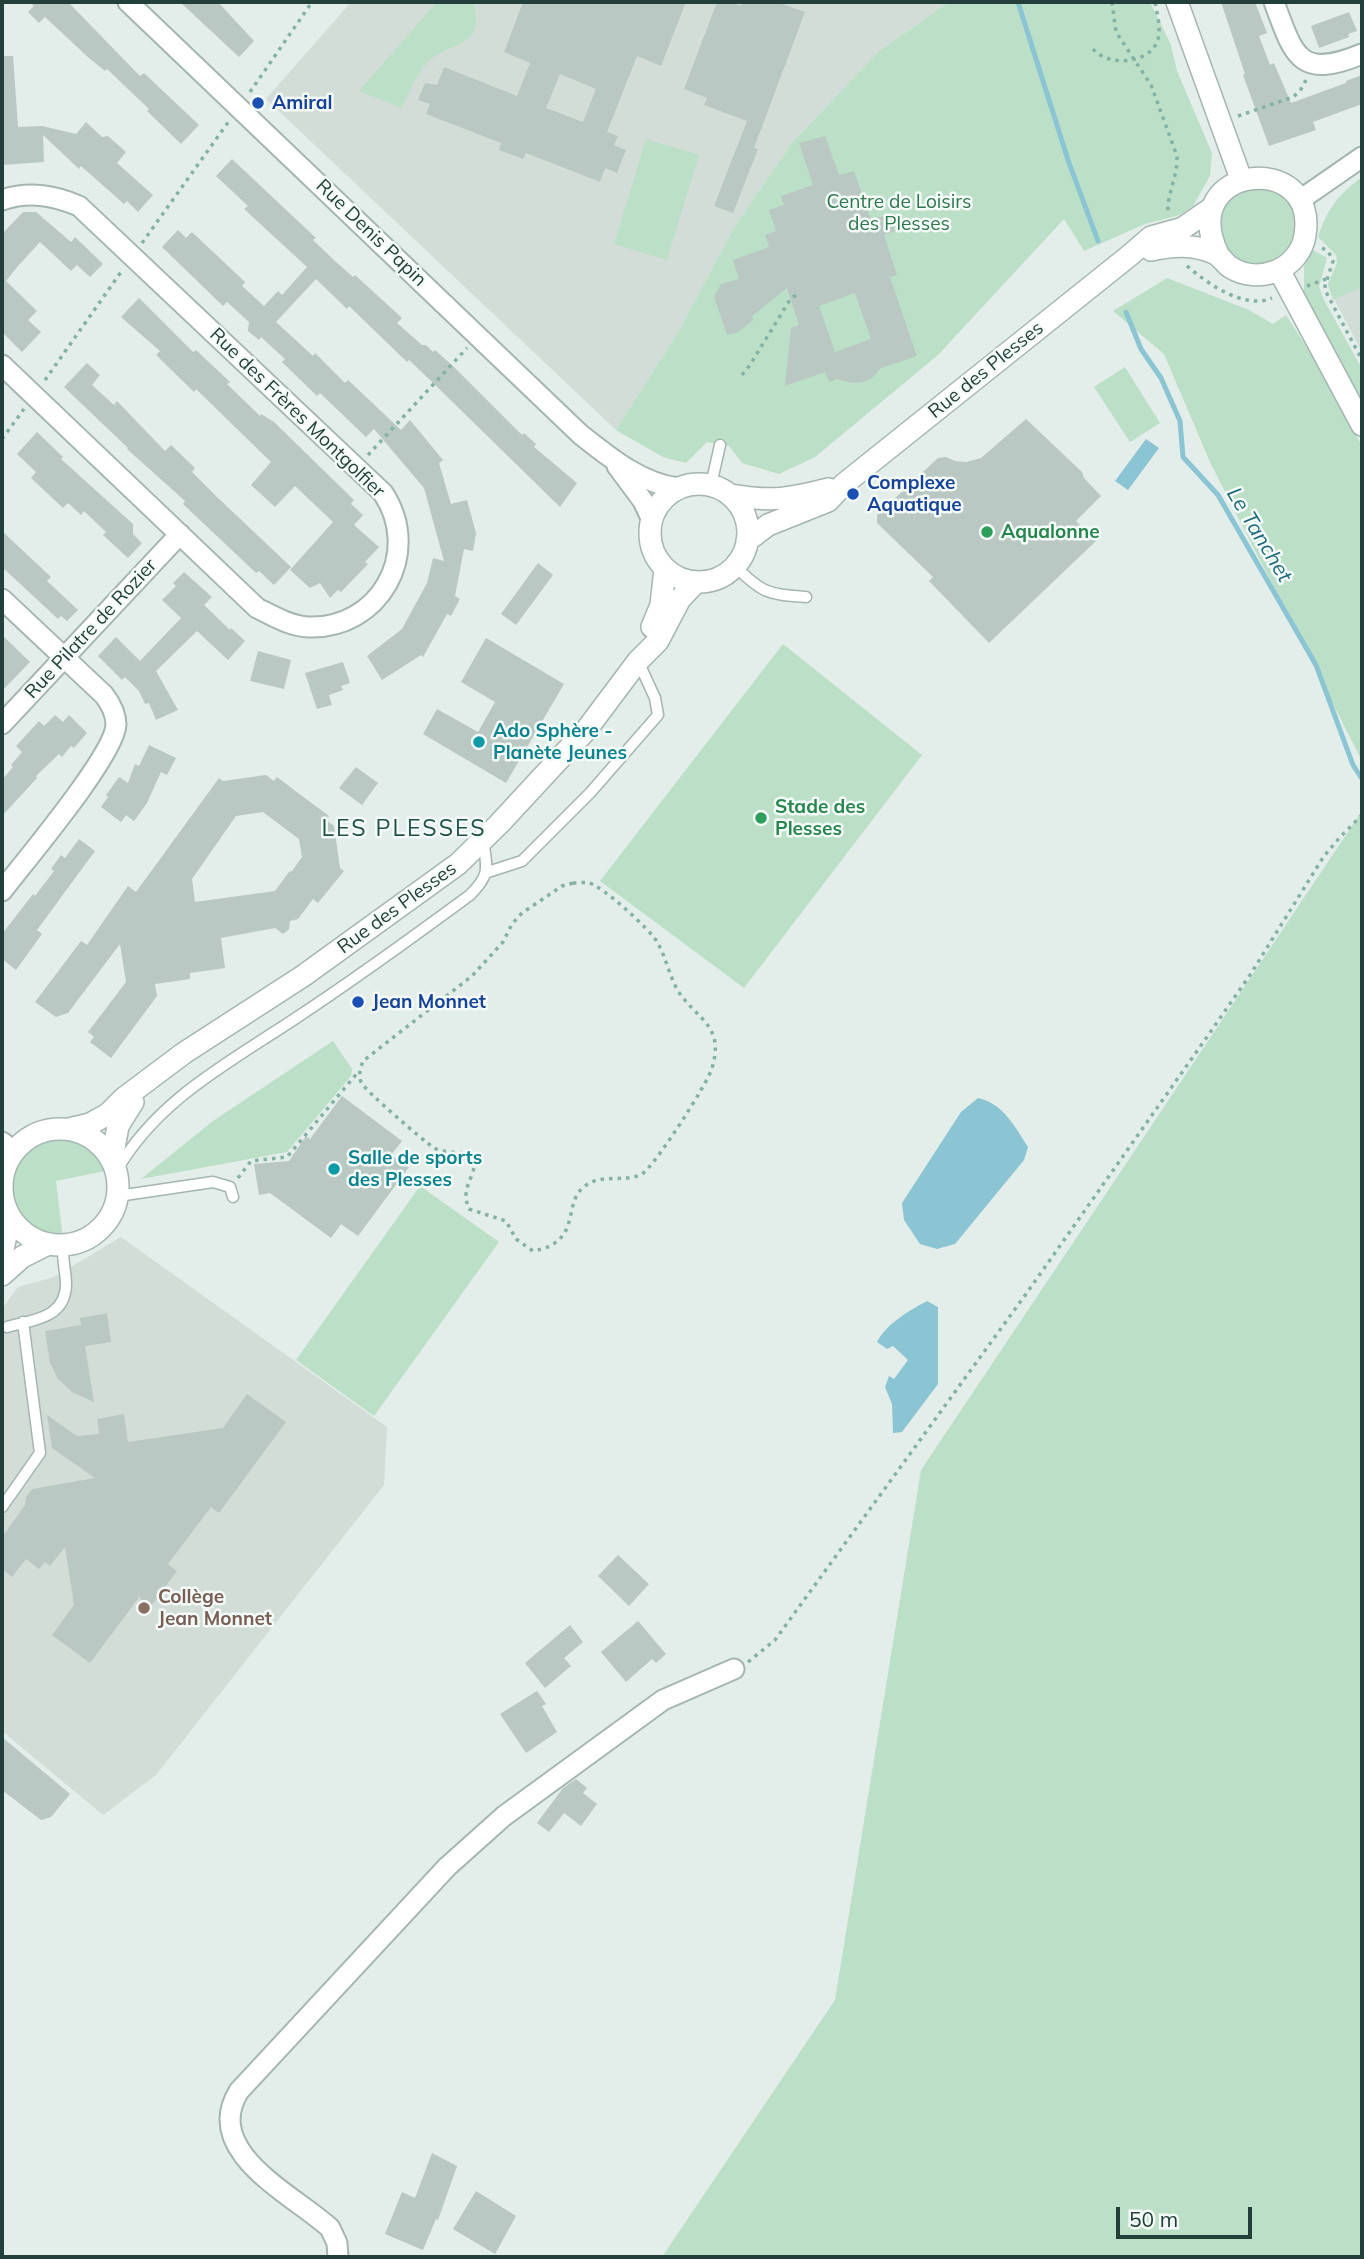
<!DOCTYPE html>
<meta charset="utf-8">
<style>
body{margin:0}
#map{position:relative;width:1364px;height:2259px;overflow:hidden;background:#e3ede9;font-family:Mulish,sans-serif}
canvas{display:block}
.frame{position:absolute;inset:0;border:4px solid #223f39;pointer-events:none}
.scale{position:absolute;left:1116px;top:2207px;width:136px;height:32px;box-sizing:border-box;border:4px solid #223f39;border-top:0;padding-left:9px;font-size:21px;line-height:24px;white-space:nowrap;color:#223f39;-webkit-text-stroke:5px #f4faf7;paint-order:stroke}
</style>
<div id="map">
<canvas width="1364" height="2259"></canvas>
<div class="frame"></div>
<div class="scale">50 m</div>
</div>
<script>
const ctx = document.querySelector('canvas').getContext('2d');
ctx.lineJoin = 'round';
function paint(path, color) {
  ctx.fillStyle = color;
  ctx.fill(path, 'evenodd');
}
function stroke(path, color, width, dash) {
  ctx.strokeStyle = color;
  ctx.lineWidth = width;
  ctx.lineCap = dash ? 'butt' : 'round';
  ctx.setLineDash(dash || []);
  ctx.stroke(path);
}
function label(font, color, halo, rows, align = 'center') {
  ctx.font = font + ' Mulish,sans-serif';
  ctx.lineWidth = 5;
  ctx.setLineDash([]);
  ctx.textBaseline = 'middle';
  ctx.strokeStyle = halo;
  ctx.fillStyle = color;
  for (const [text, x, y, turn = 0] of rows) {
    ctx.save();
    ctx.translate(x, y);
    ctx.rotate((+turn || 0) * Math.PI / 180);
    ctx.textAlign = isNaN(turn) ? turn : align;
    if (halo) ctx.strokeText(text, 0, 0);
    ctx.fillText(text, 0, 0);
    ctx.restore();
  }
}
const built = new Path2D(`
 M351,2H949L879,51L791,144L734,228L677,334L616,430L266,99Z
 M1362,241V353L1328,287L1329,281Z
 M121,1237L387,1427L384,1485L156,1775L103,1815L2,1731V1309L18,1287L54,1277Z`);
const green = new Path2D(`
 M437,2H473C488,51 448,39 426,64C415,76 409,94 402,108L359,91Z
 M949,2H1150L1171,45L1177,71L1212,153L1210,176L1193,206L1180,215L1145,224L1084,251L1064,219L938,355L815,457L779,474L742,463L729,446L707,442L686,463L663,457L616,430L677,334L734,228L791,144L879,51Z
 M646,139L699,155L667,260L614,244Z
 M1362,177V287L1333,300L1328,284L1337,263L1336,255L1318,237C1328,208 1337,196 1362,177Z
 M1257,186C1264,188 1276,190 1282,195C1317,220 1285,276 1246,264C1240,262 1231,259 1227,253C1221,245 1220,227 1218,216L1232,194Z
 M1313,250L1327,258L1319,287L1323,298L1362,369V409L1304,292V266Z
 M1167,278L1249,310L1273,324L1286,315L1318,365L1362,446V761L1210,462L1164,354L1113,311Z
 M1125,367L1160,423L1130,442L1094,387Z
 M783,644L922,755L744,988L600,881Z
 M1362,811V2257H662L835,2000L921,1470Z
 M333,1041L352,1069L351,1076L287,1152L141,1179L213,1121Z
 M66,1134C90,1143 95,1147 110,1170L56,1181L63,1239C54,1237 45,1236 37,1232C4,1214 1,1168 30,1145C40,1137 53,1136 66,1134Z
 M420,1186L499,1242L374,1416L296,1360Z`);
const water = new Path2D(`
 M1146,439L1159,448L1128,490L1115,481Z
 M978,1098C1003,1103 1015,1127 1028,1147L1024,1160L955,1244L937,1249L920,1244L904,1220L902,1203L961,1112Z
 M927,1301L938,1307V1384L902,1432L893,1433L892,1404L885,1387L889,1376L894,1379L908,1360L893,1346L887,1349L877,1342C887,1323 909,1311 927,1301Z`);
const stream = new Path2D(`
 M1018,2L1068,160L1098,241
 M1126,312L1141,349L1161,378L1180,421L1183,457L1218,495L1316,665L1353,765L1362,779`);
const building = new Path2D(`
 M29,2H68L140,76L144,73L199,125L181,144L147,111L149,109L107,69L105,71L89,58L45,17L39,23L28,12L34,6Z
 M180,2H218L254,41L239,57Z
 M523,2H686L661,66L637,56L607,132L618,136L614,145L626,150L617,173L605,168L600,182L526,153L523,159L499,150L501,143L426,114L430,104L418,100L425,83L437,85L444,67L517,96L530,63L504,52ZM560,74L596,89L583,122L546,108Z
 M717,2H730L741,6L743,2H777L805,12L754,148L758,149L733,213L714,206L747,121L704,105L707,98L684,89Z
 M1221,2H1255L1267,33L1259,36L1270,65L1274,63L1291,103L1346,83V81L1362,75V104L1313,122L1316,130L1269,146L1243,75L1245,74Z
 M1349,12L1357,31L1348,34L1349,37L1319,48L1311,26Z
 M2,56H13L18,127L42,126L76,134L86,122L102,137L108,136L126,152L117,163L153,195L138,212L127,201L124,204L81,166L79,169L43,135L44,162L2,165Z
 M825,136L839,175L854,171L871,220L890,214L895,231L884,235L897,275L890,277L917,356L881,368L871,379L862,382L852,383L837,379L829,382L825,372L785,386L791,328L799,325L787,288L752,316L753,320L738,332L727,335L714,297L721,284L739,279L733,260L769,247L765,235L776,231L769,210L784,205L781,196L813,185L799,143ZM855,293L871,339L835,352L819,306Z
 M232,159L316,238L313,240L335,261L353,277L355,275L402,318L397,323L422,345H426L433,352L435,350L455,368L522,435L524,433L536,444L534,447L577,483L560,507L430,380L409,360L407,362L349,306L347,309L316,279L276,322L313,356L315,353L345,383L348,380L401,430L410,420L443,460L439,463L451,504L467,500L476,533L473,551L464,549L455,596L460,599L451,616L447,614L423,657L421,655L382,680L367,656L402,629L427,583L433,558L444,561L424,488L374,429L366,437L320,393L317,396L282,362L285,359L261,337L259,340L248,331L249,322L227,302L223,306L162,247L178,230L186,238L192,232L245,282L242,286L264,306L278,291L282,295L307,267L244,209L248,206L216,176Z
 M23,212H36L71,242L75,237L103,264L90,277L77,265L71,271L40,242L18,266L6,281L37,311L28,320L41,332L22,352L2,332V234Z
 M139,298L193,352L196,350L230,382L227,384L260,416L261,414L274,422L354,500L351,504L363,515L354,525L379,547L365,562L368,564L341,592L338,590L330,598L320,583L310,588L290,570L333,522L295,486L275,507L251,485L271,462L196,389L194,392L156,355L160,351L121,317Z
 M87,363L100,375L92,385L114,405L117,401L165,451L171,445L195,468L192,472L216,496L291,567L274,585L259,571L256,573L183,504L185,501L127,449L128,448L64,387Z
 M1026,419L1082,472L1084,478L1101,496L1076,521L1096,541L989,643L929,581L933,577L877,523V515L938,458L946,457L955,461L966,462L981,458Z
 M37,432L63,457L61,459L133,524V534L142,543L128,558L103,535L106,532L84,511L81,515L68,503L63,508L31,478L36,472L17,454Z
 M2,531L51,577L47,581L78,610L67,621L61,616L58,619L2,567Z
 M538,563L553,575L516,625L501,614Z
 M184,572L212,597L204,605L230,630L231,628L245,641L228,660L197,631L156,671L178,710L156,720L149,703L145,704L139,691L125,677L122,680L98,656L116,637L140,661L181,618L162,600L176,586L173,583Z
 M2,635L30,662L2,691Z
 M486,638L564,684L506,783L423,734L437,709L478,732L495,702L461,682Z
 M258,651L291,660L284,689L250,681Z
 M343,662L350,683L341,686L343,690L329,695L332,705L317,709L305,673Z
 M55,715L63,722L69,715L87,733L74,748L71,746L62,757L59,754L36,776L37,778L2,816V780L13,767L11,765L22,752L16,746L39,721L44,726Z
 M149,745L176,758L167,775L161,772L147,803L134,821L126,815L121,822L101,807L108,797L106,795L119,777L128,783L135,764L139,766Z
 M356,767L378,783L362,805L339,788Z
 M266,775L274,781L277,777L306,799L329,816L326,820L334,826L340,868L344,871L318,903L313,899L298,919L290,921L289,929L283,934L275,928L221,938L225,968L190,973V979L155,984L157,996L111,1058L90,1042L94,1037L88,1032L126,982L120,944L68,1013L56,1017L35,1002L81,941L87,945L128,886L136,892L219,778L223,781ZM263,812L299,839L302,857L292,871L289,872L275,891L195,902L192,879L236,816Z
 M79,839L95,851L37,930L42,934L16,970L2,959V934L33,894L35,896L54,871L51,869L61,855L65,858Z
 M342,1096L402,1141L391,1155L409,1167L358,1236L341,1224L331,1238L270,1193L259,1195L254,1164L289,1161L306,1136L310,1139Z
 M107,1313L111,1342L85,1346L94,1402L72,1392L58,1379L50,1363L45,1331L81,1325L80,1318Z
 M247,1394L286,1422L219,1513L211,1507L168,1564L177,1571L143,1617L140,1596L90,1663L52,1635L74,1605L65,1547L50,1566L45,1562L39,1569L26,1559L12,1577L2,1569V1537L25,1505L26,1497L32,1489L95,1478L52,1448L47,1415L77,1436L99,1434L97,1419L124,1414L128,1442L223,1428Z
 M618,1555L649,1584L629,1606L598,1576Z
 M638,1621L666,1654L656,1663L652,1659L626,1682L601,1652Z
 M570,1625L583,1642L564,1658L571,1666L545,1688L525,1663Z
 M537,1691L546,1704L542,1706L557,1732L526,1753L500,1714Z
 M2,1737L70,1794L51,1817L41,1820L2,1790Z
 M576,1779L587,1788L583,1793L597,1804L581,1826L564,1813L549,1832L537,1823L563,1788Z
 M432,2153L457,2166L438,2220L436,2219L423,2250L385,2234L402,2192L415,2198Z
 M476,2191L516,2216L495,2254L453,2229Z`);
const path = new Path2D(`
 M1112,2L1116,32L1151,85L1177,156C1178,176 1167,193 1168,213
 M1093,49C1108,67 1148,64 1157,42C1162,30 1157,14 1155,2
 M250,92L312,2
 M1238,116L1293,97L1300,91L1306,80
 M142,243L229,121
 M1322,248L1328,251L1333,261L1325,286L1326,292L1362,360
 M1187,266C1208,284 1245,310 1272,298
 M1307,286L1326,279
 M742,375L750,365L791,298L798,294
 M45,380L121,272
 M2,439L24,409
 M368,455L467,348
 M573,883C578,883 585,882 589,883C601,885 651,930 657,942C666,957 669,975 678,991C697,1020 725,1025 712,1068C708,1083 654,1167 642,1174C625,1183 601,1173 585,1186C561,1203 584,1242 533,1251L516,1239L506,1221L469,1209C460,1187 474,1181 475,1160C464,1149 447,1155 434,1148C424,1141 365,1091 361,1082C358,1074 361,1067 363,1061L472,976L503,942L512,924L522,913L562,886Z
 M238,1178L251,1161L287,1157L359,1071
 M748,1662L775,1640L1026,1294L1202,1044L1250,975L1324,856L1341,836L1362,815`);
const service = new Path2D(`
 M711,485L720,445
 M735,566C763,594 768,594 806,597
 M488,872L522,861L590,793L658,715L655,698L638,661
 M117,1170C158,1099 230,1062 296,1018C355,979 413,937 470,895C491,874 487,868 483,840
 M118,1196L213,1182L230,1187L233,1197
 M7,1327C33,1320 65,1318 66,1285C66,1272 62,1259 63,1245
 M2,1507L40,1453L23,1322`);
const minor = new Path2D(`
 M128,2L580,434C609,457 640,483 678,488
 M1274,2C1294,56 1299,80 1362,54
 M2,200C29,191 53,195 79,206L383,493C423,553 379,630 308,627C290,626 273,616 257,608L2,365
 M1300,200L1362,157
 M617,466L643,501L651,518
 M2,599L104,695C111,704 116,713 116,725C114,756 25,861 2,891
 M2,724L180,534
 M2,1142L14,1151
 M338,2257L337,2243L330,2228C294,2195 201,2152 239,2091L447,1867L504,1816L663,1700L734,1669`);
const tertiary = new Path2D(`
 M1177,2L1241,179
 M1151,250C1173,245 1193,244 1214,253C1221,256 1224,263 1230,267C1244,276 1261,277 1276,271C1291,265 1303,251 1305,235C1319,150 1175,164 1218,254
 M1279,270L1362,425
 M650 533a49 49 0 1 1 98 0a49 49 0 1 1-98 0Z
 M731,495C772,502 789,499 829,489
 M747,541L768,525L828,501L844,484L1129,256L1151,237L1183,228L1212,208
 M652,627L661,605L665,569
 M2 1187a58 58 0 1 1 116 0a58 58 0 1 1-116 0Z
 M69,1129L90,1124L108,1114L124,1098L184,1053L303,976L458,864L499,824L587,729L638,661L658,641L680,599L695,583
 M112,1159L118,1126L133,1102
 M2,1254L10,1217
 M2,1275L22,1257L48,1244`);
const markers = [
 [258,103,7,"#1a4fb4"],
 [853,494,7,"#1a4fb4"],
 [987,532,7,"#2e9e5b"],
 [479,742,7,"#0f9aa8"],
 [761,818,7,"#2e9e5b"],
 [358,1002,7,"#1a4fb4"],
 [334,1169,7,"#0f9aa8"],
 [144,1608,7,"#8d6e63"]
];
const transitNames = [
 ["Amiral",272,103],
 ["Complexe",867,483],
 ["Aquatique",867,505],
 ["Jean Monnet",372,1002]
];
const parkNames = [
 ["Centre de Loisirs",899,202],
 ["des Plesses",899,224]
];
const streetNames = [
 ["Rue Denis Papin",371,233,44],
 ["Rue des Plesses",986,370,-39],
 ["Rue des Frères Montgolfier",297,413,44],
 ["Rue Pilatre de Rozier",91,629,-47],
 ["Rue des Plesses",397,908,-36]
];
const leisureNames = [
 ["Aqualonne",1001,532],
 ["Stade des",775,807],
 ["Plesses",775,829]
];
const cultureNames = [
 ["Ado Sphère -",493,731],
 ["Planète Jeunes",493,753],
 ["Salle de sports",348,1158],
 ["des Plesses",348,1180]
];
const educationNames = [
 ["Collège",158,1597],
 ["Jean Monnet",158,1619]
];
const waterNames = [
 ["Le Tanchet",1259,535,59]
];
const quarterNames = [
 ["LES PLESSES",404,829]
];
paint(built, '#d2ddd8');
paint(green, '#bcdfc7');
paint(water, '#8bc5d3');
stroke(stream, '#8bc5d3', 5);
paint(building, '#b9c8c3');
stroke(service, '#a5b5b1', 13);
stroke(minor, '#a5b5b1', 23);
stroke(tertiary, '#a5b5b1', 24);
stroke(path, '#83b2a5', 3.5, [3.5, 5]);
stroke(service, '#fff', 10);
stroke(minor, '#fff', 19);
stroke(tertiary, '#fff', 21);
for (const [x, y, r, color] of markers) {
  const dot = new Path2D();
  dot.arc(x, y, r, 0, 2 * Math.PI);
  ctx.fillStyle = color;
  ctx.fill(dot);
  stroke(dot, '#f4faf7', 2.5);
}
label('bold 19px', '#164399', '#f4faf7', transitNames, 'left');
label('19px', '#2c774c', '#f4faf7', parkNames);
label('19px', '#223f39', '#f4faf7', streetNames);
label('bold 19px', '#27864d', '#f4faf7', leisureNames, 'left');
label('bold 19px', '#0d838f', '#f4faf7', cultureNames, 'left');
label('bold 19px', '#785e54', '#f4faf7', educationNames, 'left');
label('italic 21px', '#1b687d', '#f4faf7', waterNames);
ctx.letterSpacing = '2px';
label('23px', '#1e5248', '#f4faf7', quarterNames);
ctx.letterSpacing = '0px';
</script>
